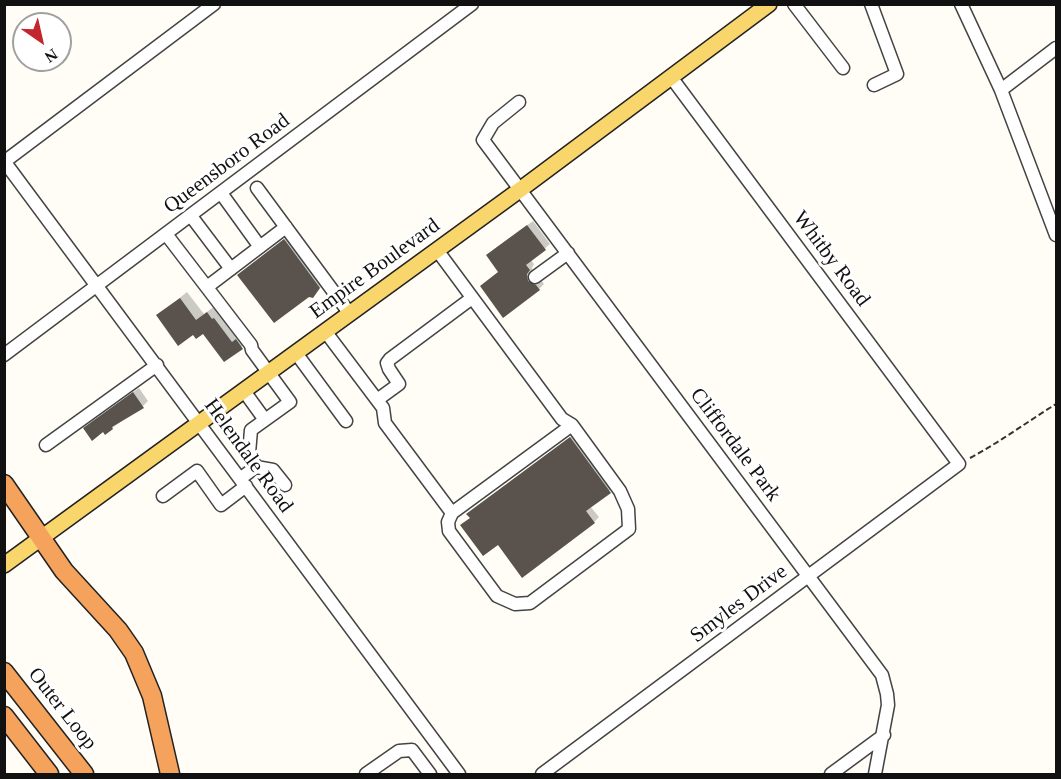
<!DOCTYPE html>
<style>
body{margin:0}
#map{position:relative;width:1061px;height:779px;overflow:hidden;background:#fffdf5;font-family:Georgia,serif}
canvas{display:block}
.frame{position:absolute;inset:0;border:6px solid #111;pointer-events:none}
.north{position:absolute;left:12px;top:12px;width:60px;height:60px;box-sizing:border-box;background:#fff;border:2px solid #a0a0a0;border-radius:50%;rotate:146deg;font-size:16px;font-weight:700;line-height:24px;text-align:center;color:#111}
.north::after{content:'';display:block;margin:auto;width:21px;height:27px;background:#c4262e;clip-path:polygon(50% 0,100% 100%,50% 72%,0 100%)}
</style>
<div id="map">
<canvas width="1061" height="779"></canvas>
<div class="frame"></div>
<div class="north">N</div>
</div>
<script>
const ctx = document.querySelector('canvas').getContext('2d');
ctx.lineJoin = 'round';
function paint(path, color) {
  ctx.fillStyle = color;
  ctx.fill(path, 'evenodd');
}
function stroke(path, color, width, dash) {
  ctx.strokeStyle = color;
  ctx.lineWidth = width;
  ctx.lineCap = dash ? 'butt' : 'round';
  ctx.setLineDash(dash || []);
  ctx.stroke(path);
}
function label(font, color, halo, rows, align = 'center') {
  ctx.font = font + ' Georgia,serif';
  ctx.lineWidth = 6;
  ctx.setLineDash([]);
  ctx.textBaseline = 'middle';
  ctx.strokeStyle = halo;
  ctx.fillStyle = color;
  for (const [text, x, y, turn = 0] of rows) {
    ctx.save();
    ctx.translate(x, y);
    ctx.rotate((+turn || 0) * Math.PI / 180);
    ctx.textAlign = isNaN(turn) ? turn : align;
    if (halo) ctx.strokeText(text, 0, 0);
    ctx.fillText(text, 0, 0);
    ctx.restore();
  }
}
const shadow = new Path2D(`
 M533,221L550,244L531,260L534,264L532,268L533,276L541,280L544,284L539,289L500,271L493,250Z
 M292,233L327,280L313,296L239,275Z
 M187,292L204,314L215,306L249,341L224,360L203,332L158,315Z
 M139,388L148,401L143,406L112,428L90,423Z
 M576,433L615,486L590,506L599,517L594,522L498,543L471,518L473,509Z`);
const building = new Path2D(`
 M527,225L546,250L526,265L530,270L527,274L528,281L536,285L540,290L503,318L480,286L498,272L486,255Z
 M284,239L320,288L313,298L309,297L274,323L237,275Z
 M180,298L196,320L207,312L212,319L214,318L232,342L236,339L243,349L224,362L203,334L196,339L193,335L178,346L156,315Z
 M133,392L144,408L112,427L113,429L105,435L103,432L92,441L83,428Z
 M570,437L611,493L586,511L595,523L522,578L498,545L483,556L460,525L470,518L466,514Z`);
const path = new Path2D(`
 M970,458C1000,442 1027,422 1056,404`);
const minor = new Path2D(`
 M794,4L843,68
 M871,4L897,74L874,85
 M961,4L1001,90L1056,235
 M1001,90L1056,48
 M519,102L493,123L483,140L882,675L887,694L888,705L875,774
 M4,161L459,774
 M4,162L214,4
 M257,188L350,314
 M221,193L260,247
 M191,216L231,269
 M166,234L251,345L252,350L290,402L251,430L249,453L256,467L241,478
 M535,277L568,253
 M207,287L286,227
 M325,331L383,408L385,423L452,513L448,522L449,531L497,596L515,604L530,603L629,529L628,509L620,491L572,425L562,419L437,250
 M296,353L346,421
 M4,355L472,4
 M244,391L265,420
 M377,400L399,384L389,369L387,363L390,359L472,298
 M46,445L157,365
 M256,467L273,470L285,485
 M163,496L197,471L221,505L246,486
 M452,513L572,425
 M366,774L399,751L412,750L430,774
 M542,774L959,464L671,77
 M831,774L884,735`);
const major = new Path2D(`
 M4,565L521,189L769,4`);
const highway = new Path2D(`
 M4,484L64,571L118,630L134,653L152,696L170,774
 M4,672L84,774
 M4,716L49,774`);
const streetNames = [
 ["Queensboro Road",227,164,-37],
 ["Whitby Road",831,259,53],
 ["Empire Boulevard",375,269,-36],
 ["Cliffordale Park",735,445,53],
 ["Helendale Road",248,456,54],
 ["Smyles Drive",739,604,-37],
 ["Outer Loop",62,709,52]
];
paint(shadow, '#0003');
paint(building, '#5a524d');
stroke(minor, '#444', 15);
stroke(major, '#222', 18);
stroke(highway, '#222', 21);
stroke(path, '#333', 2, [6, 3]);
stroke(minor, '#fff', 12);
stroke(major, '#f9d66b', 15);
stroke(highway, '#f5a25d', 18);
label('21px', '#111', '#fff', streetNames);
</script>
